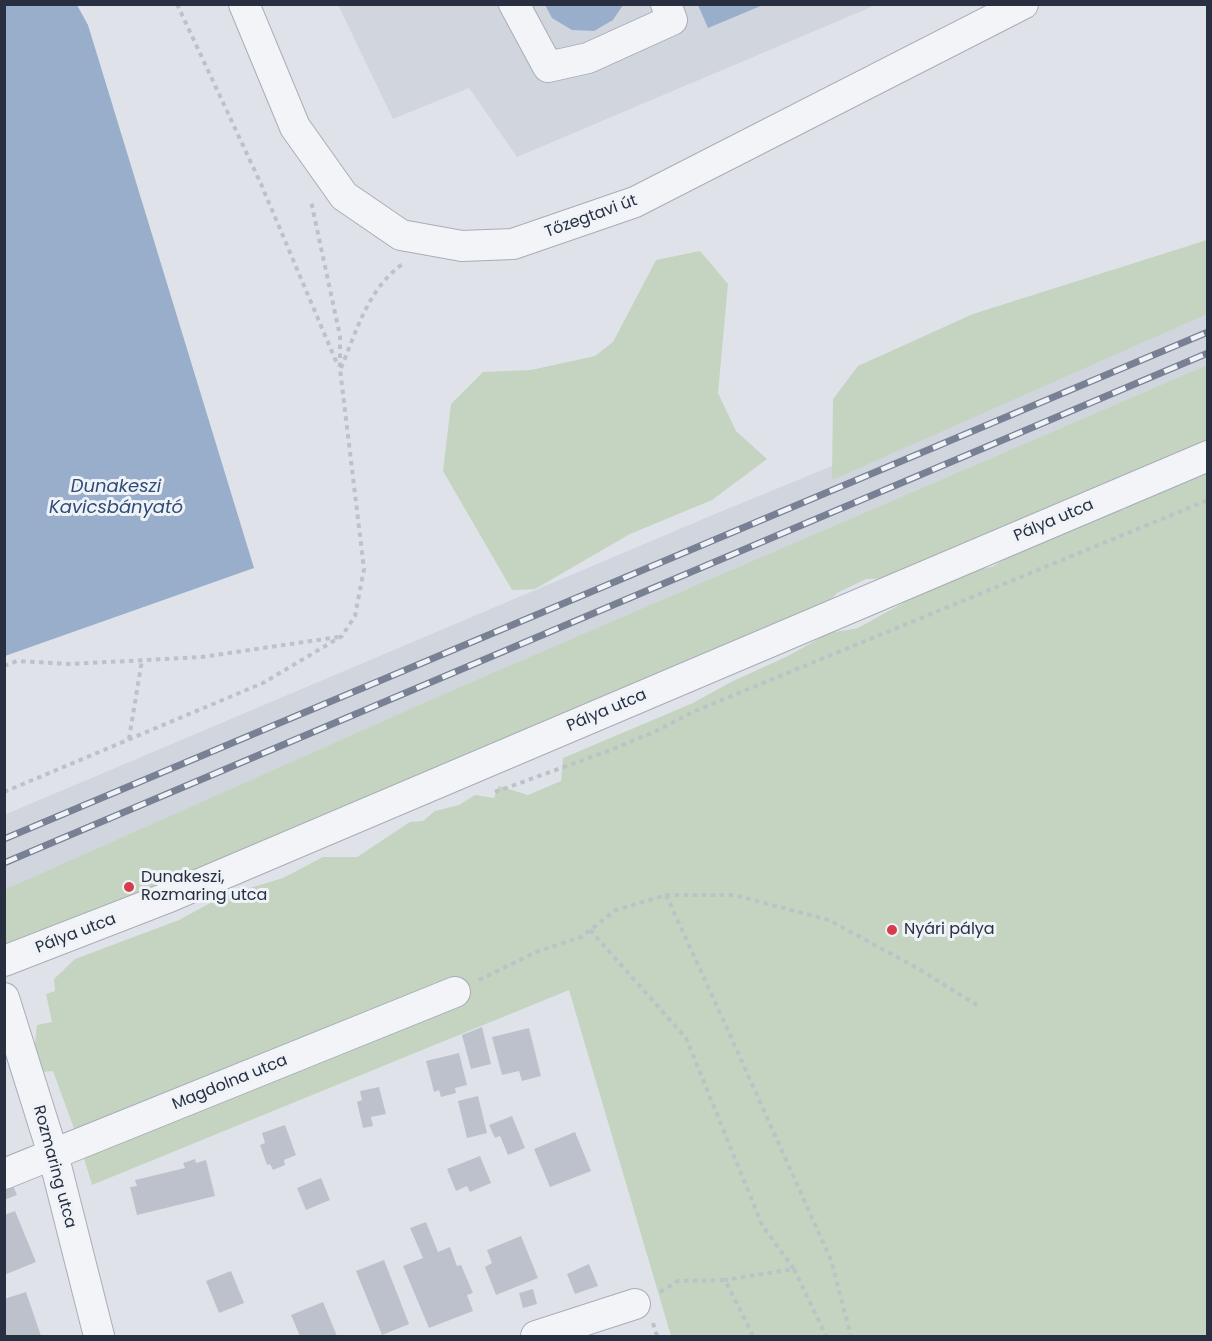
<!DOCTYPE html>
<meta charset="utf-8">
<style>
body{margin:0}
#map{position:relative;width:1212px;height:1341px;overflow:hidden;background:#dfe3e9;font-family:Poppins,sans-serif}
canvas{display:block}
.frame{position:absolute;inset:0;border:6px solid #272f41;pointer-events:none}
</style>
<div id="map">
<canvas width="1212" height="1341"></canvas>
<div class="frame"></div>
</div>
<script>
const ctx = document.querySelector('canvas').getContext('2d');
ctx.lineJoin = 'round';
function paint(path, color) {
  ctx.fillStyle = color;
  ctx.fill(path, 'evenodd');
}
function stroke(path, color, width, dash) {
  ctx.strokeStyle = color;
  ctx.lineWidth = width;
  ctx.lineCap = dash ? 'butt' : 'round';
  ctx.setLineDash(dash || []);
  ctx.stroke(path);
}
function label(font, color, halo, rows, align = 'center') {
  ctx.font = font + ' Poppins,sans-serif';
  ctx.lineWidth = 6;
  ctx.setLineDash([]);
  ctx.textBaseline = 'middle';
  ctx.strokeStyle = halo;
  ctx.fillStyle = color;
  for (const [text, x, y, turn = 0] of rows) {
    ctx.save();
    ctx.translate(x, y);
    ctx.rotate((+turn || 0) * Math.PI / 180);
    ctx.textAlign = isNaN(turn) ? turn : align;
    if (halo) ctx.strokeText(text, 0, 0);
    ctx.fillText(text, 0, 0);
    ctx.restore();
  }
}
const built = new Path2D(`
 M338,5H876L517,157L469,88L393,119Z
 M1207,312V365L455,689L5,890L4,815L715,514Z`);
const green = new Path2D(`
 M1207,240V314L832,480L833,399L858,366L973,314Z
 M700,251L728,284L718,393L736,431L767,459L712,500L630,534L535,589L512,590L443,471L451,404L483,372L531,370L595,356L613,342L656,260Z
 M1207,365V444L896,578L866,579L837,593L811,620L5,949L4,890L455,689Z
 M1207,465V1336H671L569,990L92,1185L79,1142L53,1071L32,1073L37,1025L52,1022L46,994L55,991L54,979L75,959L179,920L223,896L283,878L323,857H357L410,822L423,821L435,811L459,805L475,795L494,798L499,786L528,795L561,781L563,758L693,703L731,682L788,656L829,633L858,628L957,573L992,567L1081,512L1124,510L1135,499Z`);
const water = new Path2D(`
 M4,5H77L88,25L254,568L5,656Z
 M545,5H623L613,20L594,31L572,30L552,18Z
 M698,5H763L708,28Z`);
const building = new Path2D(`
 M482,1027L491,1064L471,1069L462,1035Z
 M529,1028L541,1076L522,1081L519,1071L502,1075L492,1037Z
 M459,1053L467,1085L455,1088L456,1093L441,1097L439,1090L434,1092L426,1061Z
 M379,1087L386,1114L371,1117L373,1126L363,1128L357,1102L362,1100L360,1091Z
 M478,1096L487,1133L467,1138L458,1101Z
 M512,1116L525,1148L508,1155L500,1136L495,1138L489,1125Z
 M285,1125L296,1155L284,1160L285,1165L273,1170L270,1164L267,1165L260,1145L265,1143L262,1133Z
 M575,1132L591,1171L550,1187L534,1149Z
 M480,1156L491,1183L470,1192L467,1186L456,1191L447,1169Z
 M195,1159L196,1163L206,1160L215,1196L137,1215L130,1187L137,1186L135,1180L185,1168L183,1163Z
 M321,1178L330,1200L306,1210L297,1188Z
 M12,1183L17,1195L4,1200V1186Z
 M15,1211L36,1262L4,1275V1215Z
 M426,1222L438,1252L450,1247L457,1266L461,1265L473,1293L467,1295L473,1311L429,1328L403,1266L423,1258L410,1228Z
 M521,1236L538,1278L496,1295L485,1267L492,1263L487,1250Z
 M384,1260L409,1324L382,1335L356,1271Z
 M589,1264L598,1286L575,1294L567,1274Z
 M231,1271L244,1303L219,1313L206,1281Z
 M533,1289L537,1304L523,1308L519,1293Z
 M26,1292L41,1336H4V1299Z
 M323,1302L337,1336H300L291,1315Z`);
const path = new Path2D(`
 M177,4L261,184L338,366
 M341,368C357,330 368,288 404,263
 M4,666L17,661L71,664L202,657L338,637
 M129,739L142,660
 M4,792L263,683L342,636L355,616L364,569L340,369V336L311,201
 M495,792L608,751L654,732L695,711L1208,500
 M666,895L721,1015L831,1260L851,1336
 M590,930L686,1038L762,1225L794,1269L725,1280
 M479,980L536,952L581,937L616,910L666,895H734L829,920L917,968L977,1005
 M794,1269L826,1336
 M660,1292L678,1281L725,1280L753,1336
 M653,1323L657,1336`);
const minor = new Path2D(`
 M244,4L295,127L344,196L401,235L462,246L513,244L635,202L1023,4
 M514,4L548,67L588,58L672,20L666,4
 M4,961L169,897L1208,456
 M4,998L53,1154L99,1336
 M4,1174L455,992
 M536,1336L635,1304`);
const rail = new Path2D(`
 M4,839L1208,332
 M4,863L1208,353`);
const markers = [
 [129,887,6,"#d53d4d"],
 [892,930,6,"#d53d4d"]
];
const streetNames = [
 ["Tőzegtavi út",591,217,-20],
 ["Pálya utca",1054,521,-23],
 ["Pálya utca",607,711,-23],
 ["Pálya utca",76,934,-21],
 ["Magdolna utca",230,1083,-22],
 ["Rozmaring utca",54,1167,75]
];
const poiNames = [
 ["Dunakeszi,",141,878],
 ["Rozmaring utca",141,896],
 ["Nyári pálya",904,930]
];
const waterNames = [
 ["Dunakeszi",116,487],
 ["Kavicsbányató",116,508]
];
paint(built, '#d1d5de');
paint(green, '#c4d4c0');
paint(water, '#98aecb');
paint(building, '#bcc1cc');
stroke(minor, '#a8adb7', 32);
stroke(path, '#bdc1c8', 4, [4.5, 4.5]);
stroke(minor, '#f2f4f7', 30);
stroke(rail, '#788194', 7);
stroke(rail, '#eff2f7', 4.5, [14]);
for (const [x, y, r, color] of markers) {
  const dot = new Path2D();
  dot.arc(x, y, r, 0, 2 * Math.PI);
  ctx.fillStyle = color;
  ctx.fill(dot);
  stroke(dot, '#eff2f7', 2);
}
label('16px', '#272f41', '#eff2f7', streetNames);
label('16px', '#272f41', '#eff2f7', poiNames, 'left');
label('italic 18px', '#2f4c77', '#eff2f7', waterNames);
</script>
